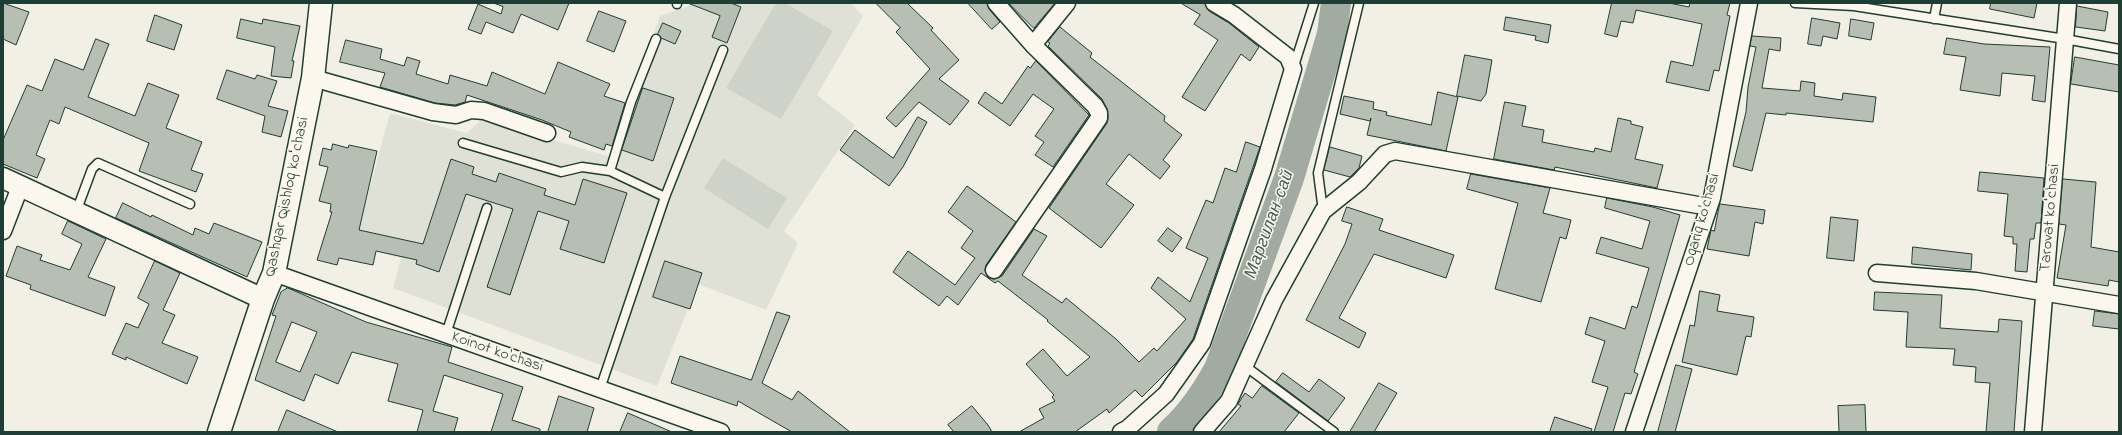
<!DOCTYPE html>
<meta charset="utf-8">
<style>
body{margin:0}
#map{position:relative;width:2122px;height:435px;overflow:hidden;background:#f2f0e5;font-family:"Indie Flower",sans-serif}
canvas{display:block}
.frame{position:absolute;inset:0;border:4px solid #1f3d34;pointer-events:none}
</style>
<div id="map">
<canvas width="2122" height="435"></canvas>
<div class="frame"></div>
</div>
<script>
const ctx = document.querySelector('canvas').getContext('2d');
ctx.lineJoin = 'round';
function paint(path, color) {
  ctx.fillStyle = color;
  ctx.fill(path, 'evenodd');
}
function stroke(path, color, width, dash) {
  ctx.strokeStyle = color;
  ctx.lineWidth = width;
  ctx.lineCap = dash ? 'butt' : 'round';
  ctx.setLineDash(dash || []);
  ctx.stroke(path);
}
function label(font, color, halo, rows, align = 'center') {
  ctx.font = font + ' "Indie Flower",sans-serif';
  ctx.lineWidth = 3;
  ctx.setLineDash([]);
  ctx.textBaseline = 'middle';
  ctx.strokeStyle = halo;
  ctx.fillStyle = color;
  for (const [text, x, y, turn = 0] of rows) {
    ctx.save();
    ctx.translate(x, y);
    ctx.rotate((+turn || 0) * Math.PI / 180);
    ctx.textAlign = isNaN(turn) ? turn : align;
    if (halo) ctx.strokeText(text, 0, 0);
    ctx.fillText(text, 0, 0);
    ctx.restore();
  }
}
const built = new Path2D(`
 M697,3H851L863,16L817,95L855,125L784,231L798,243L766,310L698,284L657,386L393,288L401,258L354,246L390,113L467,133L482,119L611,157L660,16Z`);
const green = new Path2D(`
 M776,3H785L833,31L781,119L726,88Z
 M723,158L787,198L768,229L704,188Z`);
const river = new Path2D(`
 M1172,432C1192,414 1206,393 1219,369L1289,178L1332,34L1336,3`);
const building = new Path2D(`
 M3,3L29,12L16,45L3,39Z
 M494,3H569L558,30L521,14L513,33L486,22L481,34L468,29L478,4L501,14L503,7Z
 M688,3H731L741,7L727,43L712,37L720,16Z
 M876,3H907L933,28L931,30L959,60L939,79L969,101L950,125L919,102L896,127L886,118L930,69L896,32L900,28Z
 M968,3H987L989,9L1000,22L992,29Z
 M1009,3H1055L1034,28Z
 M1181,3H1205L1209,11L1229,23L1259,47L1250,61L1241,54L1205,111L1182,97L1218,40L1194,24L1200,15Z
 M1612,3H1669L1689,7L1690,3H1730L1727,15L1730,16L1719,71L1714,70L1709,91L1666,82L1671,61L1693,66L1702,24L1636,10L1633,23L1621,21L1617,37L1605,34Z
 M1991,3H2037L2034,18L1990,9Z
 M2077,6L2108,12L2105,31L2076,27Z
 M599,11L626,21L614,52L587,41Z
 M155,15L182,25L174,50L147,41Z
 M1506,17L1551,25L1548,43L1535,40L1536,36L1504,30Z
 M1812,18L1840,23L1837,39L1823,36L1821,46L1808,44Z
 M241,19L262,24L263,19L300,26L292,61H294L291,78L271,76L275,47L237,38Z
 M1851,19L1874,23L1871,40L1849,36Z
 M663,23L681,31L675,44L661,38L658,34Z
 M1060,27L1092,53L1090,57L1165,116L1164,121L1182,135L1163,160L1170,166L1160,179L1129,154L1106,184L1134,205L1101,248L1049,208L1107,123L1108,118L1107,109L1102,99L1048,46L1050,43L1048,42Z
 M1752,36L1781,38L1780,51L1769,49L1762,88L1800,91L1801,81L1815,83L1814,96L1842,100L1843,93L1876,97L1873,122L1786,113V115L1766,113L1752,171L1733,166L1746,112L1748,87L1756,47L1750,46Z
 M1947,38L1984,44L2050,47L2045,102L2032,100L2035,76L2002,73L2000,96L1960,90L1966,57L1944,54Z
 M96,39L109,44L88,97L135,116L148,83L179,95L166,128L202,142L191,170L203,174L196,192L139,171L149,143L65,107L59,124L50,120L36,155L45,159L37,178L3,164V140L27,85L42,91L55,59L83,70Z
 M346,40L382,49L380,59L404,66L407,57L420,61L416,74L448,84L450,75L487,86L492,72L545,94L558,62L610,84L604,96L625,103L612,146L606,144L604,150L569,137L571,132L542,120L467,95L465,102L455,105L435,103L380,87L385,73L340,62Z
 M1465,55L1492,60L1486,94L1481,101L1457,96Z
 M2075,57L2119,65V92L2071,84Z
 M1036,61L1089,115L1053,167L1035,155L1044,142L1035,136L1054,109L1033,94L1010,126L978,103L985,92L1002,104L1028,66L1030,68Z
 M227,70L255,79L257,75L277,81L268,106L288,111L281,137L262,132L265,116L217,99Z
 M643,88L674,98L653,161L622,150Z
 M1438,92L1458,97L1446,151L1367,135L1371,118L1370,121L1340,114L1344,96L1374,102L1373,109L1387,112L1386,115L1431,125Z
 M1505,102L1526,106L1522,126L1544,130L1542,142L1594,152L1595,148L1611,152L1618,118L1631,121V124L1643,127L1635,159L1663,165L1657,188L1555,167L1554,170L1494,159Z
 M918,117L927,122L903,167L889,186L840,150L855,130L893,158Z
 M1246,142L1260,147L1193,339L1177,362L1142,397L1135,390L1109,413L1107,409L1075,432H1019L1044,418L1039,409L1055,401L1052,397L1054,395L1026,364L1043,349L1067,376L1090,357L1047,321L1048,320L998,281L995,283L981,273L958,305L947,296L939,306L893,272L908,251L955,285L975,258L961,248L973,231L948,212L967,186L1016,222L986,265L985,270L988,278L994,279L1002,276L1034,229L1047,236L1022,275L1062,303L1066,298L1116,339L1139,362L1154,348L1157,351L1186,319L1151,288L1158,277L1190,302L1208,258L1186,248L1206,200L1213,203L1225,168L1236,172Z
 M333,144L348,148L349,145L377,151L359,230L423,244L451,159L474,167L472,174L496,182L499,173L546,189L544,195L575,205L583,179L627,193L604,263L560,249L569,221L538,211L510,295L487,287L513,209L466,194L439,272L416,264L417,260L376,251L373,265L339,258L337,265L317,260L332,212H330L331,204L319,201L328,167L319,165L323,148L331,150Z
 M1330,147L1362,156L1359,168L1350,177L1324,170Z
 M1980,172L2044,178L2041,223H2036L2034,239H2030L2027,272L2015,271L2017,244H2013V237L2004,236L2008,194L1978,191Z
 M1471,174L1550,188L1543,213L1571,220L1566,239L1560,237L1541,302L1495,289L1518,203L1467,189Z
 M2063,179L2096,182L2091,247L2119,252V282L2109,280L2108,286L2057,278L2066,225L2059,224Z
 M1607,198L1653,207L1680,215L1634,372L1638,374L1631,394L1625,393L1613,432H1594L1608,387L1592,382L1605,341L1585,334L1590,317L1625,329L1632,306L1637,308L1649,268L1596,253L1601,237L1642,249L1650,221L1605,208Z
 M123,203L151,217L152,215L193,235L195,228L209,234L214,223L262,242L247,277L116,218Z
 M1720,204L1765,210L1763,224L1755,222L1749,256L1707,249L1711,230L1714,231Z
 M1347,207L1383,219L1379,230L1454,255L1446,278L1374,254L1339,318L1366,333L1359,348L1306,320L1345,244L1352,224L1342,221Z
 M1831,217L1858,220L1854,261L1827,258Z
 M68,221L106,239L88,277L115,287L105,316L30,289L31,285L6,276L17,246L42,255L40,260L70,270L82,244L62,234Z
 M1168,228L1182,238L1172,252L1158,241Z
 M1913,247L1972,254L1971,270L1912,264Z
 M155,261L180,273L163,310L175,315L162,343L198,357L187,384L126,357V360L112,354L126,323L138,328L149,304L138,298Z
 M665,261L702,273L690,309L653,297Z
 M288,288L366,322L452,347L448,362L523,387L512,420L540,429V432H491L503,394L444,375L433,411L458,418L454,432H417L423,410L388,401L398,364L352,352L338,384L315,374L304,401L255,380L276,316L272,315L281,292ZM292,322L317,332L300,372L276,362Z
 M1700,291L1720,295L1717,311L1754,317L1751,337L1746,336L1737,375L1682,362L1690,325L1694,326Z
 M1875,292L1942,295L1940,328L1998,332L1999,319L2022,321L2014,432H1986L1990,383L1975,382L1976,367L1953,365L1955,349L1906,347L1908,312L1874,310Z
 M2095,311L2119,314V329L2093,326Z
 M777,312L790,316L762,383L792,400L798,391L850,432H792L738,401L737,406L671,383L680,356L751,380Z
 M1676,365L1692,369L1675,432H1658Z
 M1283,373L1309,392L1319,379L1345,398L1328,421L1276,382Z
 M1379,383L1397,393L1374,432H1350Z
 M1262,386L1299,413L1284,432H1219L1241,406L1238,404L1245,393L1252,398Z
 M559,396L594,408L587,432H548Z
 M1865,405L1866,432H1839L1838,406Z
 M972,406L988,425L992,432H954L948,425Z
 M287,410L338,432H278Z
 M628,413L672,432H620Z
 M1555,417L1592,429L1591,432H1550Z`);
const service = new Path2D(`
 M1795,3L1854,6L2065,39L2119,49
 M677,4V3
 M1934,19L1937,3
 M1294,66L1314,3
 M463,143L561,172L582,167L610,171L665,197
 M610,171L631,102L656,39
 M1323,211L1318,173L1359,3
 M76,212L92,169L98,163L190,204
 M446,334L487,208
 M1245,366L1334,432
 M600,389L665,197L723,50`);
const minor = new Path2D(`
 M1033,45L1067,3
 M313,78L433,112L456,115L471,110L484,111L547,133
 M3,231L20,187
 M994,270L1099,118V113L1095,106L1033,45L996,3
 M274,273L721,432
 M1877,273L1976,281L2119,305
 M1121,432L1127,429L1166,394L1202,343L1263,169L1293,69L1288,57L1234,15L1214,3
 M1202,432L1229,401L1274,300L1323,211L1359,182L1385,154L1395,151L1709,207
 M1634,432L1712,198L1749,3
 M2033,432L2068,3`);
const tertiary = new Path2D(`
 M3,178L263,299`);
const secondary = new Path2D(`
 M219,432L263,299L274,273L313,78L321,3`);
const streetNames = [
 ["Qashqar Qishloq koʻchasi",288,197,-78],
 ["Tarovat koʻchasi",2051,218,-85],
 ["Oqariq ko'chasi",1703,220,-74],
 ["Koinot ko'chasi",497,353,19]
];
const waterNames = [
 ["Маргилан-сай",1271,225,-70]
];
paint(built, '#e0e1d6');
paint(green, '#cfd2c8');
stroke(river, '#a2aba1', 30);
paint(building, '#b7beb3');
stroke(building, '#1f3d34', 1);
stroke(service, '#1f3d34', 11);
stroke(minor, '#1f3d34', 19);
stroke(tertiary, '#1f3d34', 23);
stroke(secondary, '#1f3d34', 25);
stroke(service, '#fbf7ec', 8);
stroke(minor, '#fbf7ec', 16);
stroke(tertiary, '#fbf7ec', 20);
stroke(secondary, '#fbf7ec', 22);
label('16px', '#1f3d34', '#fbf7ec', streetNames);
label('italic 17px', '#465e55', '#fbf7ec', waterNames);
</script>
